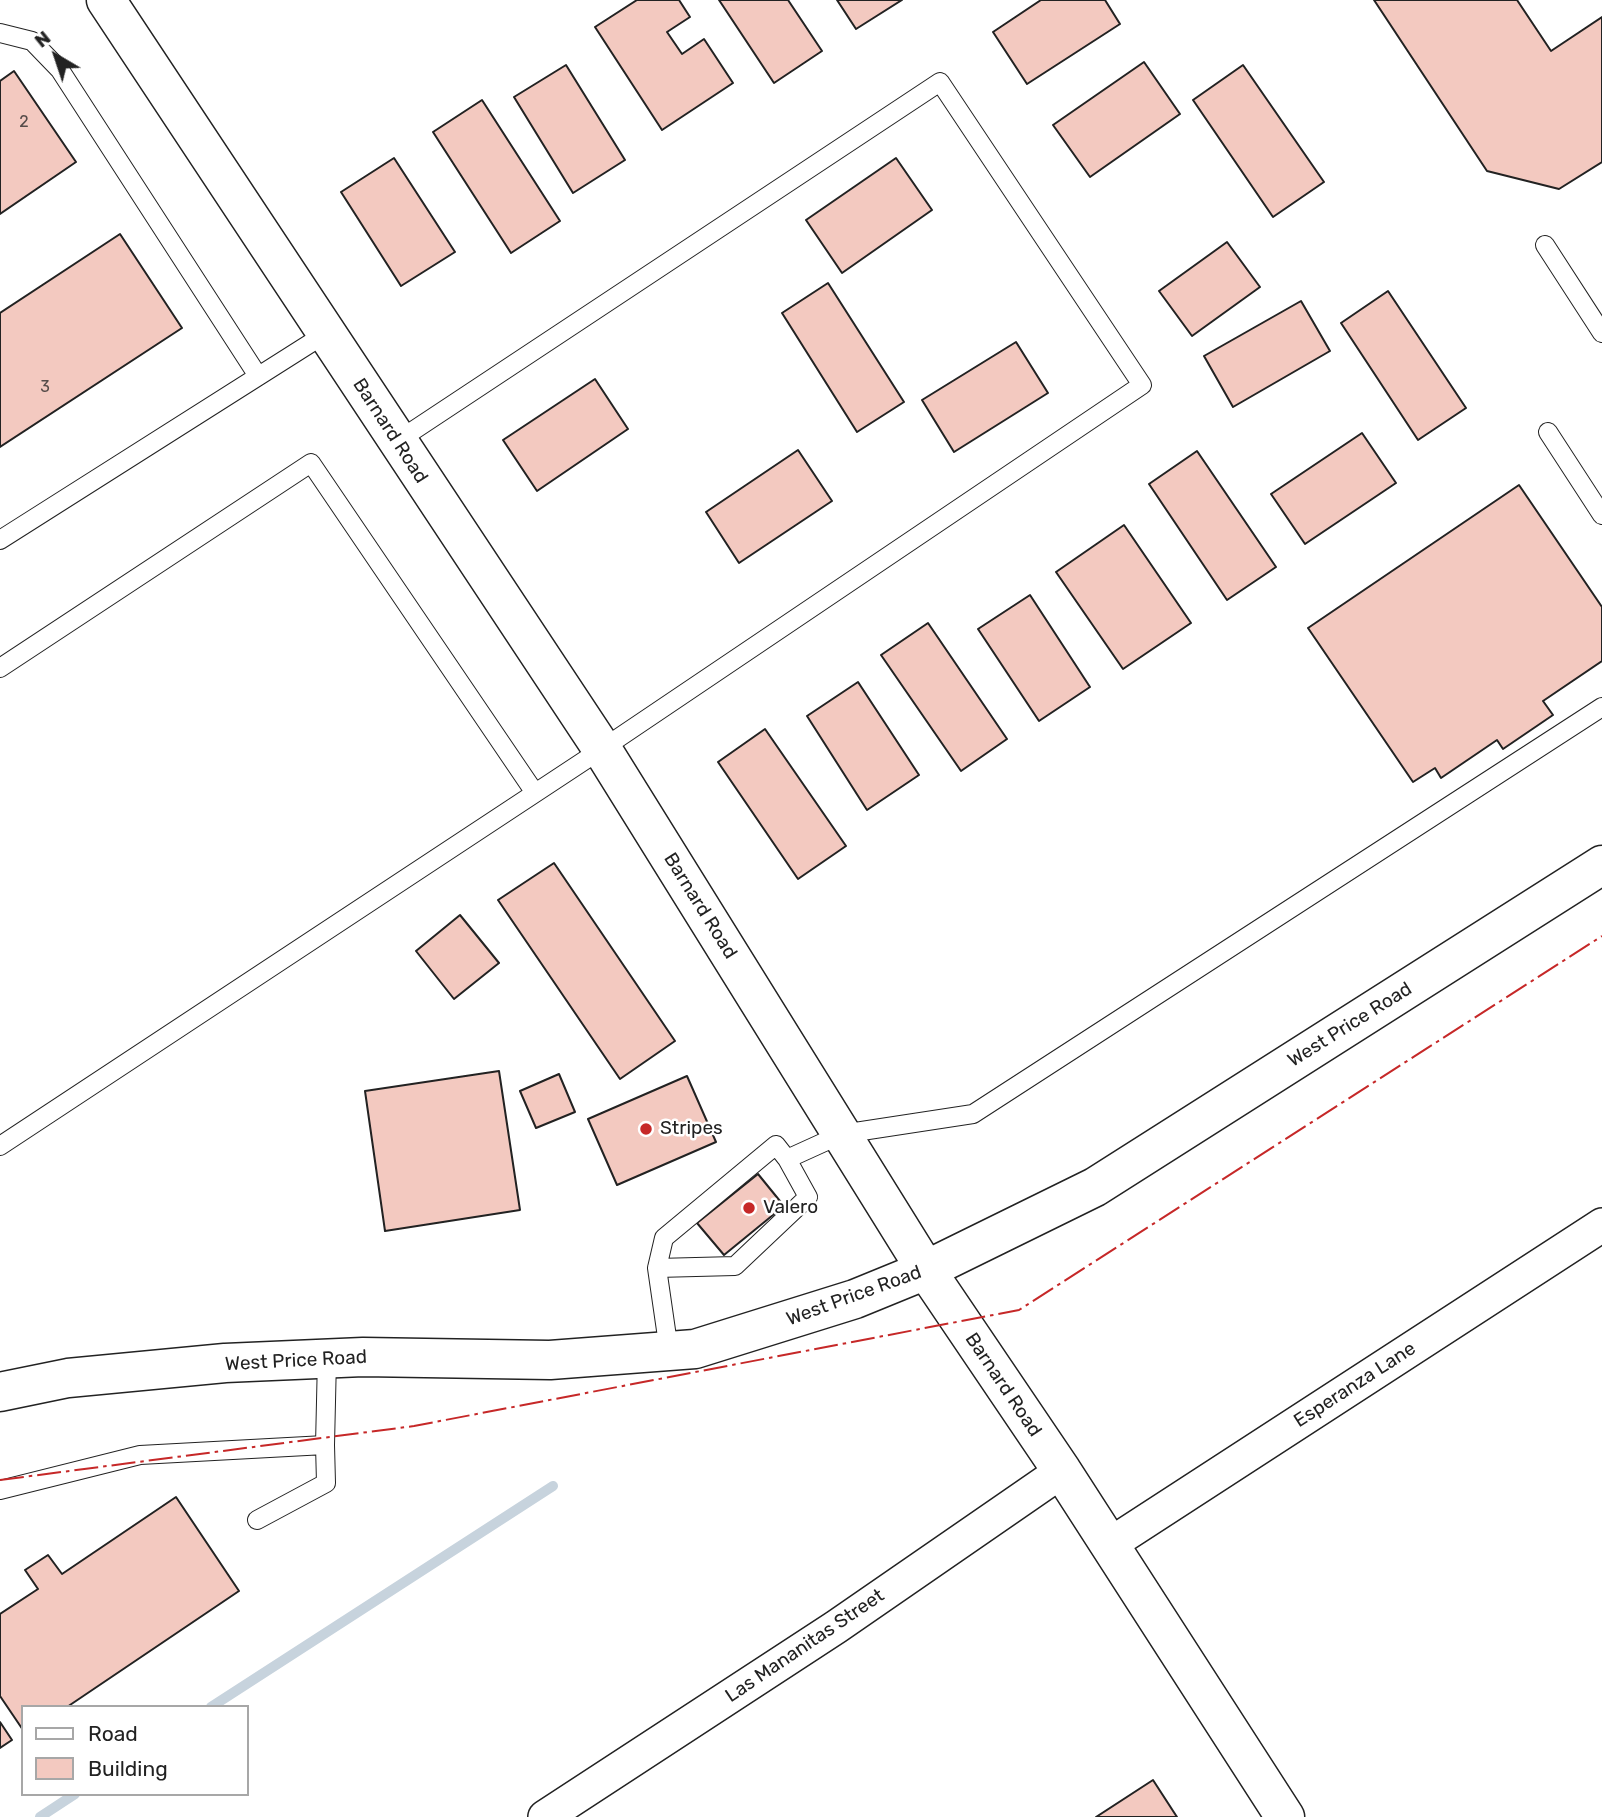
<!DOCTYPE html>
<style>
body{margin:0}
#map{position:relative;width:1602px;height:1817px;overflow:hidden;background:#fff;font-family:Rubik,sans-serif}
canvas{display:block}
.legend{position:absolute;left:21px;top:1705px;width:228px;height:91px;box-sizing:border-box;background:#fff;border:2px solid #a7a7a7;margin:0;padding:9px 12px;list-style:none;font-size:21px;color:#222}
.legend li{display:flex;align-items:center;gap:14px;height:35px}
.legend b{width:35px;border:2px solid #a7a7a7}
.north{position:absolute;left:21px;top:21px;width:70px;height:70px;-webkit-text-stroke:5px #fff;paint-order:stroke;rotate:321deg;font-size:19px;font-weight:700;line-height:28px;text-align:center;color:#222}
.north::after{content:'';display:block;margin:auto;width:24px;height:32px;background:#222;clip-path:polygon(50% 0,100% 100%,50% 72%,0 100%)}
</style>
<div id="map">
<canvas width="1602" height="1817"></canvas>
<ul class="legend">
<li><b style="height:9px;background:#fff"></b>Road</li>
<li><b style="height:19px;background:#f3c9c0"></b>Building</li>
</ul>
<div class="north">N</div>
</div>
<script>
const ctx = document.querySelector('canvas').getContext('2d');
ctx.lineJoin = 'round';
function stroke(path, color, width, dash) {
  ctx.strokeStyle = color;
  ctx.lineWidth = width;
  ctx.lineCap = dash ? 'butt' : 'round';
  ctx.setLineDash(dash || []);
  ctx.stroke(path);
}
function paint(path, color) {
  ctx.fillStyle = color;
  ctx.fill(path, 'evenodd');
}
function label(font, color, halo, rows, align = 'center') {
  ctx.font = font + ' Rubik,sans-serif';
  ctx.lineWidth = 5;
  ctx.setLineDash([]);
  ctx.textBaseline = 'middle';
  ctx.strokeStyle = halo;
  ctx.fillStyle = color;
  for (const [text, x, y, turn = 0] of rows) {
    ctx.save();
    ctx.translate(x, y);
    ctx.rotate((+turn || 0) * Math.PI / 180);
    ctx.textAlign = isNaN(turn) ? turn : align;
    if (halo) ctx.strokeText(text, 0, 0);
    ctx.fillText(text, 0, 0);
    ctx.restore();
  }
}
const stream = new Path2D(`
 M211,1707L553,1486
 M40,1817L75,1794`);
const building = new Path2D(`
 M637,0H679L690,17L667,32L682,54L704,39L733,83L662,130L595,27Z
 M719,0H788L822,51L774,83Z
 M837,0H902L856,29Z
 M1041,0H1105L1120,24L1027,84L993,32Z
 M1374,0H1517L1551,51L1602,17V162L1559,189L1487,171Z
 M1144,62L1180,114L1090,177L1053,125Z
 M566,65L625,160L573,193L514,97Z
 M1243,65L1324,182L1273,217L1193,100Z
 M14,71L76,162L0,214V81Z
 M482,100L560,221L511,253L433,132Z
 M394,158L455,252L401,286L341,192Z
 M896,158L932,210L842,273L806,220Z
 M120,234L182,328L0,447V313Z
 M1227,242L1260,287L1192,336L1159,291Z
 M828,283L904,402L857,432L782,313Z
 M1388,291L1466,408L1418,440L1341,323Z
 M1301,301L1330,351L1233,407L1204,356Z
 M1016,342L1048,393L954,452L922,400Z
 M595,379L628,429L537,491L503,440Z
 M1362,433L1396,483L1305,544L1271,494Z
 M798,450L832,501L739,563L706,512Z
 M1197,451L1276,567L1227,600L1149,484Z
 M1519,485L1602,607V661L1543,701L1553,715L1503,749L1497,740L1441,778L1435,768L1413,782L1308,628Z
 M1124,525L1191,623L1123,669L1056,572Z
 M1030,595L1090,687L1039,721L978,629Z
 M928,623L1007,739L961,771L881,655Z
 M858,682L919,775L867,810L807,716Z
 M765,729L846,846L798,879L718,762Z
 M554,863L675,1041L620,1079L498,900Z
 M460,915L499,963L454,999L416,951Z
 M499,1071L520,1210L385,1231L365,1091Z
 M559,1074L575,1112L536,1128L520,1091Z
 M687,1076L716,1142L617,1185L588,1119Z
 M758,1174L784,1206L724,1255L697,1223Z
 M176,1497L239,1591L67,1707H23V1730L0,1696V1614L38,1589L25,1570L48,1555L62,1574Z
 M0,1722L12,1740L0,1748Z
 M1153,1780L1177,1817H1096Z`);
const service = new Path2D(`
 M0,33L32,41L60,70L258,376
 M1545,245L1602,333
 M1548,432L1602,515
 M0,540L325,334
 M0,668L311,463L535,793
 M0,1146L602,749L1142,385L940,82L396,442
 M657,1268L735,1266L808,1197L787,1159
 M669,1351L657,1268L664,1238L776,1145L787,1159L842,1134L973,1114L1602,707
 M325,1445L327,1358
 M0,1490L140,1455L325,1445L326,1483L257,1520`);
const minor = new Path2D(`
 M1109,1545L1602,1225
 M545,1817L836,1627L1062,1471`);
const tertiary = new Path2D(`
 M106,0L602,749L926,1270L1062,1471L1285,1817`);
const secondary = new Path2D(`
 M0,1392L68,1378L225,1363L363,1357L550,1360L695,1349L855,1299L926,1270L1095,1187L1602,865`);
const power = new Path2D(`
 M0,1480L414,1426L1019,1310L1602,936`);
const markers = [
 [646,1129,7,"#c62828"],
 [749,1208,7,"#c62828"]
];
const numberNames = [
 ["2",24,122],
 ["3",45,387]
];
const streetNames = [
 ["Barnard Road",390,431,57],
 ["Barnard Road",700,906,58],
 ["West Price Road",1350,1025,-32],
 ["West Price Road",854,1296,-20],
 ["West Price Road",296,1361,-3],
 ["Barnard Road",1003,1385,56],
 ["Esperanza Lane",1355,1385,-33],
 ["Las Mananitas Street",805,1646,-34]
];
const poiNames = [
 ["Stripes",660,1129],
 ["Valero",763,1208]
];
stroke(stream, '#c7d3dd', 10);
paint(building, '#f3c9c0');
stroke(building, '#222', 2);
stroke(service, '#222', 20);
stroke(minor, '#222', 36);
stroke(tertiary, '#222', 41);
stroke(secondary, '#222', 41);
stroke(service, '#fff', 18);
stroke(minor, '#fff', 33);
stroke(tertiary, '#fff', 38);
stroke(secondary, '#fff', 38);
stroke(power, '#c62828', 2, [24, 5, 3.5, 5]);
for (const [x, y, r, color] of markers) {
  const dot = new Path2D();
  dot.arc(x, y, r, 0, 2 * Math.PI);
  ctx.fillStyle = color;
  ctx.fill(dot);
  stroke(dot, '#fff', 2.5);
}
label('16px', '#564c4a', null, numberNames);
label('19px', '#222', '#fff', streetNames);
label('19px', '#222', '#fff', poiNames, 'left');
</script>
